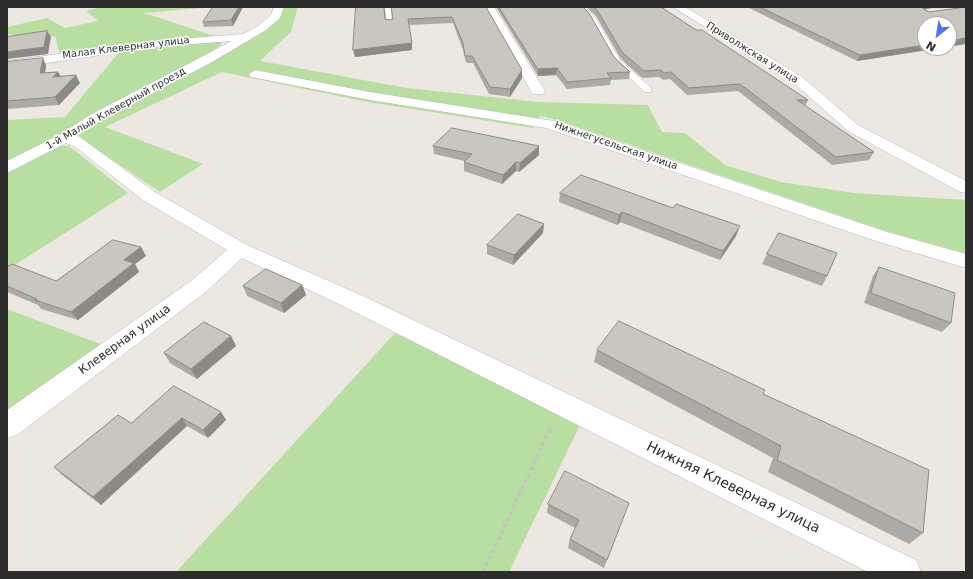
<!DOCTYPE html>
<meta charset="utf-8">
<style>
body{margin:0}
#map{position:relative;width:973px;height:579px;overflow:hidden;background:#ede7e1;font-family:"DejaVu Sans",sans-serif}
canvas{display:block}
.frame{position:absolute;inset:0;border:8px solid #2d2d2d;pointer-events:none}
.north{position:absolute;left:917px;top:16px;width:40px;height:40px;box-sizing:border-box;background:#fff;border:1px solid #ababab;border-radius:50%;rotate:210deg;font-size:11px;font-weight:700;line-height:16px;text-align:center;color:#2d2d2d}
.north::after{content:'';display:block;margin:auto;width:14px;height:18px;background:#5074eb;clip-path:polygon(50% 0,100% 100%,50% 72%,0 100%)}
</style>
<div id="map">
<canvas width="973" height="579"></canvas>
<div class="frame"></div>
<div class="north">N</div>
</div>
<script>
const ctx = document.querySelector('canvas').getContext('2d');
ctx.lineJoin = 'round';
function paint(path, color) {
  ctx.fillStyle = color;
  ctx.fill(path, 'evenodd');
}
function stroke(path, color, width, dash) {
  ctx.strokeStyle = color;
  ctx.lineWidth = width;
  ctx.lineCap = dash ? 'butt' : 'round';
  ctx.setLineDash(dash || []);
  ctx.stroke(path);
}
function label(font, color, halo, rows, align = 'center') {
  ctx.font = font + ' "DejaVu Sans",sans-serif';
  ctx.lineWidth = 3;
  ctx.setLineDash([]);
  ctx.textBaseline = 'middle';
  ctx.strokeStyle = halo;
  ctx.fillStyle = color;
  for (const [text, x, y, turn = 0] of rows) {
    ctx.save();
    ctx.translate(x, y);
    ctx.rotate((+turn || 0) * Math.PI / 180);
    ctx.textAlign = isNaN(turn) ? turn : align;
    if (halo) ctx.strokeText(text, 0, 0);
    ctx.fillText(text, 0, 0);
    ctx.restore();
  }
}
const green = new Path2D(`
 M102,7H211L144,13L214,36L138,43L60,55L55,36L13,41L12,34H7V27L47,18L65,28L98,21L86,11Z
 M283,7H298L291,32L260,61L407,88L538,102L648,105L662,132L685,133L725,165L781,182L854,193L966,200V254L886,231L553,119L540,116L533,128L368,102L222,72L105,127L203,164L160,192L84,141L78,134L98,119L242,41Z
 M216,41L222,44L202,58L7,162V120L65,117L121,50Z
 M59,146H69L128,193L7,270V173Z
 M7,309L106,346L7,416Z
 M395,333L580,425L509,572H176Z`);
const path = new Path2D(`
 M483,572L551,427`);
const lane = new Path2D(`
 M385,7H391L392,25L387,24Z
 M578,7H585L595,17L620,60L651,88V92H645L614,63L589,18Z`);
const street = new Path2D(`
 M274,7H284L280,18L266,30L212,62L100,121L77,136L84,140L155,192L247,245L363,296L916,560L921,572H868L347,308L242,258L207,291L17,435L7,438V410L191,281L227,250L143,200L74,146L66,143L7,173V161L61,134L90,115L232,41L153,47L7,69V61L153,41L243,34L258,26L271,15Z
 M484,7H494L545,91L543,94H533L531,91Z
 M673,7H685L801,76L858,125L966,181V193L960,192L848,131L793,82Z
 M255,70L370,92L554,121L887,232L966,254V268L873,240L546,128L370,100L251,77L249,74Z`);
const wall = new Path2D(`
 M243,7L233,26L204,27L203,22Z
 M384,7L385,19L391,20L486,7L522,78L510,97L489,94L473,63H466L463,50L453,23L409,25L412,50L355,57Z
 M496,7H583L614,57L630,72L629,79L611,80L610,85L567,89L556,75L538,76Z
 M587,7H661L696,30L808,100L805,106L874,152L869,160L832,165L738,91L687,95L670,79L663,80L659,77L642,78L621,59L596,16Z
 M747,7H938L926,9H925L929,12L966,7V44L925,48H940L857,61Z
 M7,62L46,65L45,73L58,72L61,76L80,83L59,105L7,109Z
 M433,146L539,155L519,172L516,171L502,184L464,171V162L465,161L434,154Z
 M560,193L736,236L720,260L620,222L617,225L559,202Z
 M543,233L513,265L487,254V245Z
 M141,247L146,256L135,264L139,272L78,320L41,309L38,305L7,292V267L56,281Z
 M767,254L827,276L822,286L762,264Z
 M879,267L951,323L942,332L864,303L873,276Z
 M302,285L306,295L284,313L247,296L243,286Z
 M231,336L236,346L197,379L170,363L164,353Z
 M597,350L763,394L923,533L909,544L768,472L773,458L594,362Z
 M221,412L226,420L208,438L187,426L101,505L62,475L54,467L131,423Z
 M629,503L604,568L568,548L570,539L575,528L547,513L548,504Z`);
const shadedWall = new Path2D(`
 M239,7H243L233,26L231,20Z
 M924,7H938L926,9L920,14Z
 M47,31L51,37L48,54L7,59V52Z
 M966,38V42L965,44L949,47V41Z
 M412,43V50L355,57L353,50Z
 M925,45V48H940L857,61L860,55Z
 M43,58L46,65L44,80L40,73Z
 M557,68L556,75L538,76V69Z
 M522,70V78L510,97V89Z
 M58,72L62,79L53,77Z
 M76,75L80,83L59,105L55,97Z
 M539,146V155L519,172L520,163Z
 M516,162V171L502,184L503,175Z
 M622,212L620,222L617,225L619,215Z
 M544,224L543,233L513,265L514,255Z
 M740,226L736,236L720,260L723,251Z
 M141,247L146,256L135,264L139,272L78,320L71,312L124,260Z
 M302,285L306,295L284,313L281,303Z
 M231,336L236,346L197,379L191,369Z
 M221,412L226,420L208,438L203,430Z
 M182,418L187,426L101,505L93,497Z`);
const building = new Path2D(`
 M213,7H239L231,20L203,22Z
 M356,7H384L385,19L391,20L393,19L391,7H486L522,70L510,89L490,87L472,56H465L463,43L452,17L408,19L412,43L353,50Z
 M499,7H583L589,13L614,57L630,72L607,73L611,78L567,82L557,68L538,69Z
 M594,7H661L696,30H702L808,100H797L874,152L836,157L740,84L689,88L671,72L664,73L661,70L644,71L622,52L597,10Z
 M760,7H924L922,8L929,12L966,7V38L949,41V24H925V45L860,55Z
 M47,31L44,47L7,52V37Z
 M43,58L40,73L58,72L53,77L76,75L55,97L7,101V62Z
 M452,128L539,146L520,163L516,162L503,175L464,162L472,154L433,146Z
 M581,175L673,208L676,204L740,226L723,251L622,212L619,215L560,193Z
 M518,214L544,224L514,255L487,245Z
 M779,233L837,253L827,276L767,254Z
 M113,240L141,247L124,260L134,263L71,312L35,300L37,299L7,286V267L12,264L56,281Z
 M879,267L955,293L951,323L871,293Z
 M266,269L302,285L281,303L243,286Z
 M619,321L765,390L763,394L929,470L923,533L777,460L781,446L597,350Z
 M204,322L231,336L191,369L164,353Z
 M174,386L221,412L203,430L182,418L93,497L54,467L118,415L131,423Z
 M565,471L629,503L607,560L570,539L579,520L548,504Z`);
const farStreetnames = [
 ["Малая Клеверная улица",126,48,-7],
 ["Приволжская улица",752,53,32],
 ["1-й Малый Клеверный проезд",116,109,-29],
 ["Нижнегусельская улица",616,146,19]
];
const streetNames = [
 ["Клеверная улица",125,340,-36]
];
const nearStreetnames = [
 ["Нижняя Клеверная улица",733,488,26]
];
paint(green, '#b9dea2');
stroke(lane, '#b4b7bf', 1);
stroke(street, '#b4b7bf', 1);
stroke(path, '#c4c4c4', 3.5, [4, 3]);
paint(lane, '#fff');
paint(street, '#fff');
paint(wall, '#ada9a4');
paint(shadedWall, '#8d8a86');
paint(building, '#c9c5bf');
stroke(building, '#8d8a86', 1);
label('10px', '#2d2d2d', '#fff', farStreetnames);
label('12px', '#2d2d2d', '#fff', streetNames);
label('14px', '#2d2d2d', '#fff', nearStreetnames);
</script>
